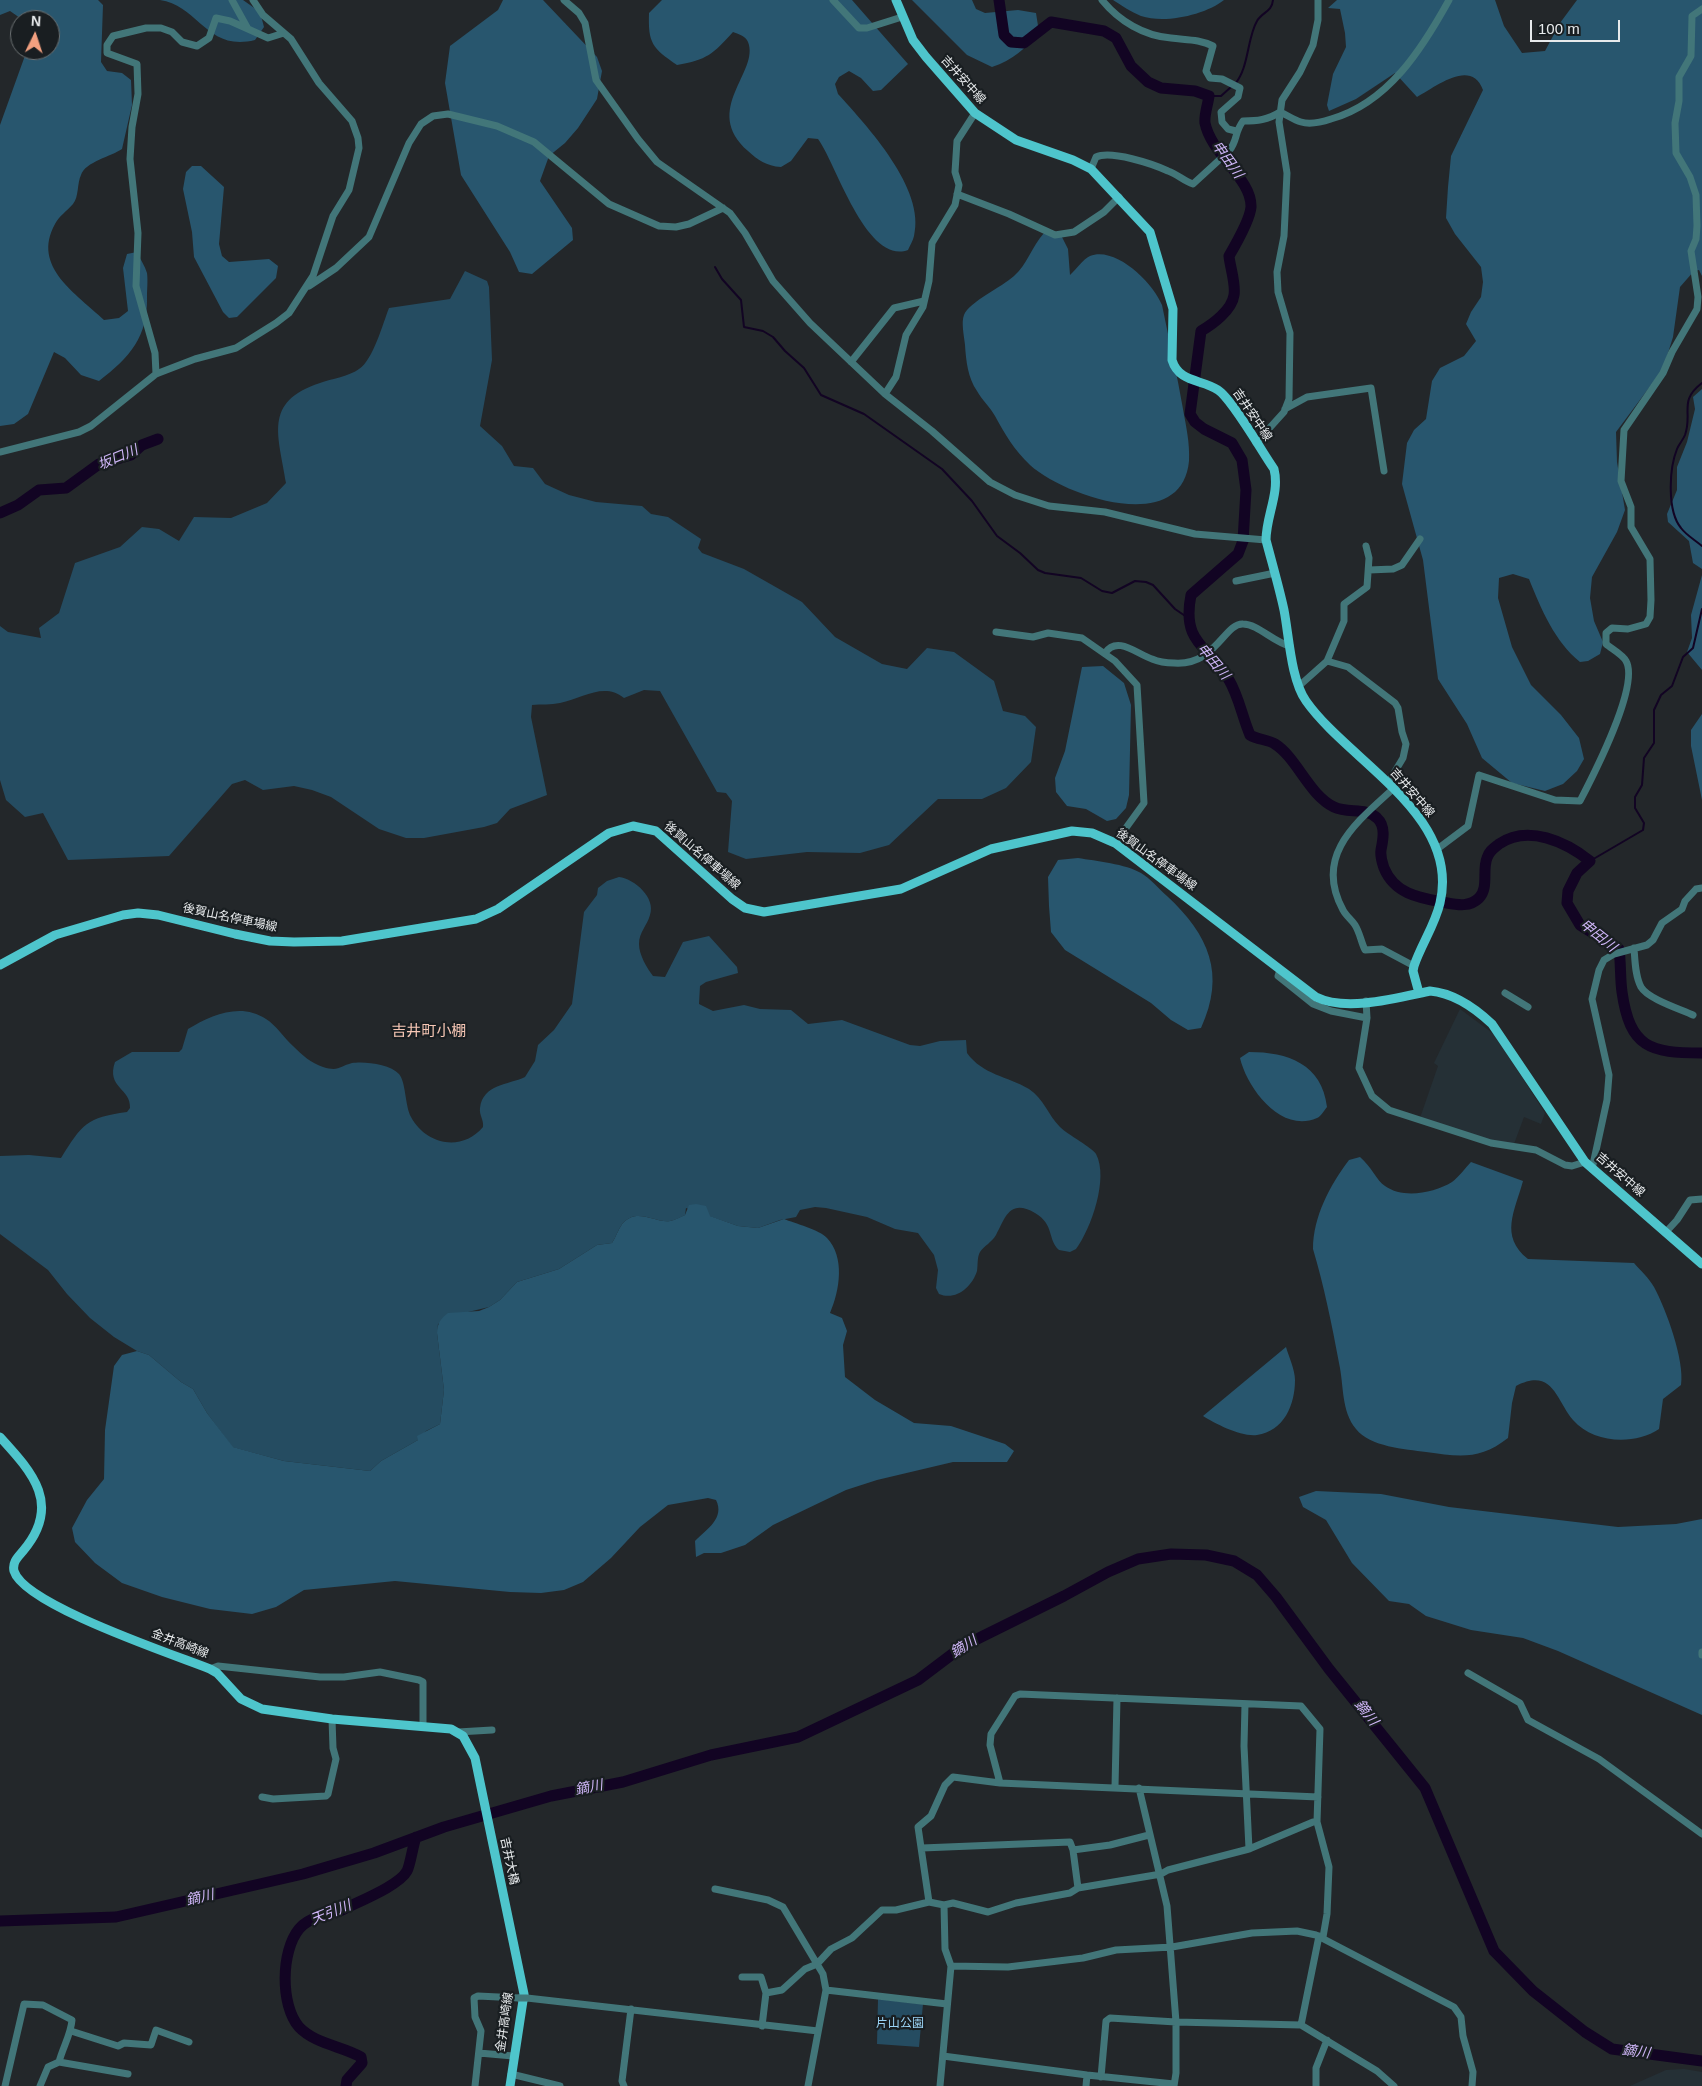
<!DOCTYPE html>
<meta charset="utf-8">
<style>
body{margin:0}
#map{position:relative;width:1702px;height:2086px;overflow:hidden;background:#23272a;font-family:Helvetica,sans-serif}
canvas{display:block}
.north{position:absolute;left:10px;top:10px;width:50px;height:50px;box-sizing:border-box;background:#191e21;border:1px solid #6b7072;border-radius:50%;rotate:4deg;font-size:14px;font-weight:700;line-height:20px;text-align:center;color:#e7eaec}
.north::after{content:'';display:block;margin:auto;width:18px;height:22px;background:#f2a080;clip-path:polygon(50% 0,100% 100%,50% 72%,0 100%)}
.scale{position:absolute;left:1530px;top:20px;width:90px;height:22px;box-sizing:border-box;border:2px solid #e7eaec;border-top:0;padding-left:6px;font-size:15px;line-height:18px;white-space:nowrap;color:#e7eaec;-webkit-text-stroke:4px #191e21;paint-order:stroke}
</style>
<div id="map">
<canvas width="1702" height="2086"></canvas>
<div class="north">N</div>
<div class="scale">100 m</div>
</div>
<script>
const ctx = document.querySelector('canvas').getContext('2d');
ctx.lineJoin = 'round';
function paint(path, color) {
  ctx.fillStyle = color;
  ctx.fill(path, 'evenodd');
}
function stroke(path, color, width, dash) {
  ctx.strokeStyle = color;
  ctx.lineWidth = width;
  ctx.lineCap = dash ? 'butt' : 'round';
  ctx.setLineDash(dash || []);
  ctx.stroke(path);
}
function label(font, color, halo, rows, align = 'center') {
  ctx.font = font + ' Helvetica,"Noto Sans JP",sans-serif';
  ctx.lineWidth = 4.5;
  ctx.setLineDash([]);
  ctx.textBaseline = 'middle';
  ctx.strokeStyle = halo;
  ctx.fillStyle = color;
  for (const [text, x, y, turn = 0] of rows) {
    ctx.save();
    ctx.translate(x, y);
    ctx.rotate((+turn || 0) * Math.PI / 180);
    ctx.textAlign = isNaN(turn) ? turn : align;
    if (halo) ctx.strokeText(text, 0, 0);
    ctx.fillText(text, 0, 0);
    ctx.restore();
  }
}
const built = new Path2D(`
 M1460,1009L1495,1035L1545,1113L1541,1124L1524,1117L1514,1144L1490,1141L1420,1118L1438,1066L1434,1063Z
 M1684,2069L1702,2072V2086H1630L1666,2070Z`);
const green = new Path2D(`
 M465,271L487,281L489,287L492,360L480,426L502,446L514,466L533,468L545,484L569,495L596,502L642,506L651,514L668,517L701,539L698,548L702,553L744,569L802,602L835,637L882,664L907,669L927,648L954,652L994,681L1003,711L1025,716L1036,727L1031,762L1006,788L982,799H938L889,845L860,853L807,852L746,859L728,852L732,801L726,793L717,792L660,691L644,690L624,698C604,682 583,698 560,703C551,705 541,704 532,705L531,717L547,795L510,809L497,823L484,827L424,838H406L379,829L331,797L312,790L294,786L263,790L245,780L232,784L169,856L68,860L43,813L25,817L6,800L0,780V626L8,632L41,638L39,628L59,613L75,563L120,547L142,527L159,529L179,541L194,517L231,518L267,503L286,483C279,436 262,402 320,383C331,379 350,376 359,369C373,360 383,323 389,308L450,299Z
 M619,877C635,879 656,898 650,915C647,926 639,932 639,944C639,955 647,968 653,976L665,977L683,942L709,936L737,967L738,973L706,982L700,986L699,1004L713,1011L744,1005L760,1009L791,1010L808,1024L842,1020L910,1045L920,1046L940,1041L966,1040L967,1053C983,1075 1007,1076 1029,1089C1044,1099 1048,1115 1060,1127C1068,1135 1093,1148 1096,1154C1109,1178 1091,1229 1076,1249L1070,1252L1059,1250C1047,1239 1055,1225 1035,1213C1009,1198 1005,1219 996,1235C992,1242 984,1246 980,1252C977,1257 978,1265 977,1271C972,1287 956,1301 939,1294L936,1288L938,1270L934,1255L918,1233L895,1229L867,1217L826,1208L815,1207L800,1210L796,1217L780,1220L758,1228L738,1226L686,1208L685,1215C681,1217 675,1220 670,1221C655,1223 638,1208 624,1222C619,1227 616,1237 612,1243L597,1245L559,1269L517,1282L500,1300L489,1307L468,1312L438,1324L437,1333L444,1390L440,1424L426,1431L418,1440L381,1461L370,1471L284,1461L232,1447L207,1413L193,1389L181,1382L149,1355L137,1351L114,1337L90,1318L67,1294L48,1270L0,1234V1156L29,1155L61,1158C83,1123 86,1118 127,1112L130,1108C131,1088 106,1088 115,1062L132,1052H179L182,1049L188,1029C211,1015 241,1002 266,1019C276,1025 284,1038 293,1046C302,1055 311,1063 323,1067C339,1072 340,1066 352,1063C364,1061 390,1064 399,1074C406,1082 405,1106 411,1117C426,1145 462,1152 483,1127C484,1120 479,1115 480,1108C483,1084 508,1085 525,1077L535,1061L538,1045L554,1030L572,1004L584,912L597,895L598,888L607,881Z
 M878,1999L923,2004L919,2047L877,2044Z`);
const forest = new Path2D(`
 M0,0H98L103,5L101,62L107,71L122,73L131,80L132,105L122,149C112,156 85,162 81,175C77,183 79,197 73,204C67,211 59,216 55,224C31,267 77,294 104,320L119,318L128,311L123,268L127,254L137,252C140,259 145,266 147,273C148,280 147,290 147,297C148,337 130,357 99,381L81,375L65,358L54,352L28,414L14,424L0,426V125L27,50H50V20H23L10,11L0,15Z
 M160,0H243L260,12L264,27L255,40C207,52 199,6 160,0Z
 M503,0H543L597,57L602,71L597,99L578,128L565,143L549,156L540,181L572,228L573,240L532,274L519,272L510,252L461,175L445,83L450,46L498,10Z
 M662,0H852L908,64L881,90L873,91L861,78L849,71L839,77L835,84L838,94C867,126 926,189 914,236C913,241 910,245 908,250C866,265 836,163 818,139L808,138L791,161L781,167C766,166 758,160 748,151C701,110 760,72 748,42C746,36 738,34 733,32C713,54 707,60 677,65C652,48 648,43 649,13Z
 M912,0H972L976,9L985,13L1018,10L1036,13L1039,32C1025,49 1013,60 992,67L967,55Z
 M1113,0H1224C1205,15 1165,24 1141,16C1131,12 1121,5 1113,0Z
 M1337,0H1495L1504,26L1522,53L1545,51L1560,23L1577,0H1702V276L1699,270L1694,271L1680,287L1673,337L1663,369L1616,432L1617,462L1625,510L1617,532L1592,577L1590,598L1594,621L1603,642L1600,654L1588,661L1580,662C1555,642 1541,609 1529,579L1513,574L1499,578L1498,598L1512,647L1531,685L1561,715L1579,738L1584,759L1577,771L1563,784L1545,791L1512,783L1482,758L1467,724L1438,679L1423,560L1402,484L1407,443L1414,430L1426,419L1432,381L1440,368L1464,356L1476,341L1466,324L1471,312L1481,297L1483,282L1481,267L1455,234L1446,218L1448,187L1451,156L1483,90C1471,58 1436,87 1417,97L1395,73L1356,99L1329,111L1327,105L1333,74L1346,47L1345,33L1340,9L1328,8Z
 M192,166H201L224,187L219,244L222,256L229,262L269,259L278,266L276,278L237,317L229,318L223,312L194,257L192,232L183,189L186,172Z
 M1044,233L1061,235L1068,249L1070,275C1076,270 1083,259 1090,256C1116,246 1153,283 1162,305C1169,340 1177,374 1183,409C1186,426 1190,443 1189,461C1182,537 1064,496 1030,465C1014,450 1005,434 995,416C990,407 982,400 977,391C968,378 966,361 965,345C964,336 961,322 964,315C969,302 1002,287 1014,276C1027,265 1032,246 1044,233Z
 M1702,389V569L1693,563L1689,541L1668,522L1667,514L1677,490V467L1687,442L1695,409L1693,397Z
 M1702,575V670L1687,652L1692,638L1691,615Z
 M1103,666L1124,683L1131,705L1129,795L1126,808L1116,819L1107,821L1086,809L1067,806L1056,792L1055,778L1065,751L1082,667Z
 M1702,714V800L1691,746V730Z
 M1078,858C1096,861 1126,864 1141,873C1150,878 1159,889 1167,896C1209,935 1226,974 1201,1028L1188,1030L1171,1020L1151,1003L1065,950L1051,932L1049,906L1048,877L1058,860Z
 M1249,1052C1288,1052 1322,1064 1327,1107C1324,1111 1320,1117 1317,1118C1281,1134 1247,1088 1240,1058Z
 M1360,1157C1371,1166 1377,1181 1385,1186C1403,1199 1434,1193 1452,1182C1459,1177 1465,1168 1471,1162L1523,1181C1515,1211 1499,1236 1528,1259L1634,1263C1640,1270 1649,1278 1654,1287C1666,1309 1685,1361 1681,1385L1663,1399L1659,1429C1635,1445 1594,1444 1573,1420C1556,1400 1553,1367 1516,1386L1512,1403L1508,1438C1480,1460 1460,1457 1426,1452C1405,1449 1370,1447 1356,1429C1341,1411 1344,1385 1339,1363C1332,1325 1324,1286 1313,1249C1313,1217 1330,1185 1349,1160Z
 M696,1204L706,1206L710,1216L738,1226L758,1228L784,1219C794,1223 820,1230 827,1238C845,1257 840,1290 830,1313L842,1318L847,1331L843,1345L845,1377L875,1400L914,1423L951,1426L1005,1444L1014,1451L1007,1462H953L877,1480L846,1490L773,1525L745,1545L721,1553H704L696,1557L695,1541C707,1529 725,1518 716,1500L708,1498L668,1505L640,1527L611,1558L583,1582L564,1590L541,1593L510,1592L395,1581L304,1590L276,1607L252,1614L210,1609L162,1597L122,1583L95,1563L75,1542L72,1528L87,1500L104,1479L105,1430L114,1366L122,1355L137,1351L149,1355L181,1382L193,1389L207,1413L233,1447L284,1461L370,1471L381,1461L418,1440L417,1436L440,1424L444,1390L437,1333C437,1324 441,1318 448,1313L479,1311L489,1307L500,1300L517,1282L559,1269L597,1245L612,1243C616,1237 619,1227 624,1222C638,1208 655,1223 670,1221C675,1220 680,1217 685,1215L689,1205Z
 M1286,1347C1289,1357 1295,1370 1295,1380C1295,1405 1284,1431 1257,1435C1241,1437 1216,1424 1203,1416Z
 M1316,1491L1381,1494L1449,1507L1618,1527L1676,1524L1702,1519V1715L1558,1651L1523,1638L1471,1630L1426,1616L1409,1604L1389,1601L1352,1563L1326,1520L1303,1507L1299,1497Z`);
const water = new Path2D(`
 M1647,2056H1702V2064Z`);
const stream = new Path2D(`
 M1235,84C1249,68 1247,38 1257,21C1262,12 1272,12 1273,0
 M1209,96H1221L1231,87
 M715,267L722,279L741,300L744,327L763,331L773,337L785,351L804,368L821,395L864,414L942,469L972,501L997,536L1020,553L1038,570L1045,573L1081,578L1102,591L1112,593L1135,581L1146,582L1153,585L1175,609L1191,620
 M1702,383C1678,401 1693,413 1685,435C1683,440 1679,444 1677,449C1669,469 1667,511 1681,528C1686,535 1695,540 1702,546
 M1590,861L1643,830L1644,823L1635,808V797L1642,785L1644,758L1654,743V710L1661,695L1672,686L1683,657L1693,648L1702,609`);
const river = new Path2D(`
 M999,0L1004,35L1011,42L1024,43L1051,22L1104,31L1116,38L1131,66L1148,82L1161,88L1195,91L1209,96C1208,104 1204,115 1205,123C1211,154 1252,179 1251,207C1250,220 1236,244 1229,256C1230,267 1236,284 1234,295C1232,310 1213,324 1201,331L1190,414L1195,422L1204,429L1232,443L1242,460L1246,490L1243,541L1238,554L1191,595C1181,645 1210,646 1229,680C1239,697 1242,716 1250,735C1258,740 1267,739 1275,744C1297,758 1309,795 1334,807C1348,814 1366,807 1377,818C1386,826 1383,840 1381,850C1380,857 1382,862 1384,868C1395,895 1421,898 1447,903C1458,905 1470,907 1479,898C1489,888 1482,870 1487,858C1489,851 1494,848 1499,844C1528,824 1566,842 1590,861L1577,873L1568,891L1567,903L1580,925L1619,949C1621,964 1620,978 1622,992C1630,1048 1650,1053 1702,1053
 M0,513L18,505L39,490L66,488L99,464L131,455L142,445L158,439
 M0,1921L116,1917L303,1874L374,1853L444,1827L551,1796L623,1782L711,1755L798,1737L918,1680L963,1646L1064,1596L1108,1572L1138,1559L1171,1554L1206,1555L1234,1561L1257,1575L1276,1597L1329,1669L1425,1788L1494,1951L1533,1991L1585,2032L1612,2049L1702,2061
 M346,2086L347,2080L362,2063L361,2057C342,2046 315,2044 299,2027C280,2005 281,1951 299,1929C304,1922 314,1918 322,1915C328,1913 333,1910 340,1911C357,1902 399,1886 407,1871C410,1866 413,1845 416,1837`);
const minor = new Path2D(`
 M564,0L579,13L585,23L596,80L638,139L657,162L730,213L745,233L773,281L810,323L885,394L932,431L990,482L1015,495L1049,506L1105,512L1195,534L1266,540
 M833,0L859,28H867L902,17
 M1102,0C1119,21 1144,36 1171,38C1186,40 1199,39 1213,46L1206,71L1210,78L1222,79L1240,88L1238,97L1221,112L1222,122L1228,129L1236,131
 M248,29L268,38L284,33
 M1091,169L1096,157C1111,150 1153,164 1168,171C1177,174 1184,181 1193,184L1229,151C1238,140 1234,133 1243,121C1257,121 1268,120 1280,112C1287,115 1294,120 1301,122C1311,125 1322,122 1331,119C1388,103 1422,49 1449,0
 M957,194L1009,214L1055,235L1074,232L1104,212L1119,197
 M309,286L336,268L369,237L409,143L421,124L433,116L448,114L497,126L534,142L609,204L659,226L676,227L689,224L723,208
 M851,362L894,308L924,301
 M156,374L155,353L136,286L138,233L130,159L132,127L138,94L137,64L107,53V45L113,36L146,28H161L172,32L182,42L197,46L209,38L216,18L230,21L248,29L232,0
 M885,394L896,377L906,335L923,307L929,281L932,243L955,205L959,185L955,172L957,141L975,113
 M1285,409L1307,397L1371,388L1384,471
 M1256,443L1284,412L1289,399L1290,333L1278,292L1277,272L1284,236L1287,173L1279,122L1282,100L1300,72L1313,45L1318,20V0
 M0,452L79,432L91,426L156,374L195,359L236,348L276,323L289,313L313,276L333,216L349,190L359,148L358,138L352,121L319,83L291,39L263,15L253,0
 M1369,570L1393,569L1402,565L1420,539
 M1236,581L1275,573
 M996,632L1033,637L1048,633L1082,638L1115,661L1137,685L1144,803L1115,843
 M1105,653C1117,635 1137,654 1152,659C1159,662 1167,663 1174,663C1216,666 1224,623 1243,624C1258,624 1273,642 1290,646
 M1327,661L1348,667L1395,703L1398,708L1402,732L1406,744L1403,758L1388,783
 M1299,686L1327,661L1344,621V604L1367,587L1369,558L1366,546
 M1394,788C1357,822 1313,855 1343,910C1346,916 1352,920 1355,925C1360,933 1361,942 1365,950L1382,949L1414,966
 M1436,850L1468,826L1479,775L1555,800L1580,801C1593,776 1640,685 1626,661C1623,655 1612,649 1606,644V633L1612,628L1628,629L1646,624L1650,617L1651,600L1650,559L1631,527V507L1621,481L1624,430L1663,373L1672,352L1697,309L1698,297L1691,251L1696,239L1697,226L1696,195L1690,177L1676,153L1675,123L1679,101V77L1691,56L1692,16L1702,9
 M1634,948C1635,960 1635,976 1641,987C1648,999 1680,1009 1693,1015
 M1280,970L1278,976L1313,1004L1331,1011L1367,1018
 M1505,993L1528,1007
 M1366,1001L1367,1018L1359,1068L1372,1096L1389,1110L1491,1143L1536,1150L1565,1165L1572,1166L1585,1162
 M1592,1169L1607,1100L1609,1075L1592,999L1599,970L1604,960L1614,954L1647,945L1653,940L1662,923L1682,909L1685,901L1696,889L1702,888
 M1666,1232L1677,1220L1690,1200L1702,1199
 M1702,1652V1655
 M210,1669L218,1666L320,1677H344L380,1672L419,1680L423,1682V1726
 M1468,1673L1520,1703L1528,1720L1599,1759L1702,1834
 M1245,1704L1244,1746L1249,1849
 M458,1732L492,1730
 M1000,1783L990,1745L991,1734L1015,1696L1020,1694L1301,1706L1320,1729L1317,1822L1329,1867L1327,1914L1323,1937
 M1115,1787L1117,1698
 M1139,1788L1167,1906L1176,2022V2073L1174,2086
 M262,1797L273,1799L326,1796L328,1794L336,1759L333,1748L332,1719
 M922,1848L1070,1842L1073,1850L1110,1845L1149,1835
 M1073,1850L1078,1888
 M715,1889L768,1900L783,1907L823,1974L826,1990L808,2086
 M929,1902L918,1827L931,1816L945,1785L953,1777L1000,1783L1318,1797
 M951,1966L1008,1967L1083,1958L1116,1950L1172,1947L1252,1933L1297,1931L1316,1935L1454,2007L1461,2017L1463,2036L1473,2072L1472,2086
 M742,1977H761L766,1993L782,1990L805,1969L817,1964L831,1949L852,1938L882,1910H896L929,1902L944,1905L953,1903L988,1912L1016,1903L1070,1893L1078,1888L1161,1874L1168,1870L1249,1849L1313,1822H1317
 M826,1990L947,2004
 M527,1998L818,2031
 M1301,2025L1319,1936
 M762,2026L766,1993
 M71,2031L118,2046L124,2043L151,2045L156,2030L189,2042
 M479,2053L513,2056
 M943,2056L1087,2075L1174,2084
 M59,2062L128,2074
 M511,2074L560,2086
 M1101,2077L1106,2021L1110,2018L1176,2022L1301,2025L1377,2071L1394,2086
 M5,2086L24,2004L43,2005L72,2020C71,2034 63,2047 59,2062L48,2067L40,2086
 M475,2086L481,2031L475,2017L474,1998L478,1996L519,1998
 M624,2086L622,2081L631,2009
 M940,2086L951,1966L945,1949L944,1905
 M1086,2086L1087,2075
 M1316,2086V2068L1327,2040`);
const major = new Path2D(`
 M896,0L913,40L926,57L975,113L1016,140L1073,160L1091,169L1150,232L1173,309L1172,360C1179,383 1202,379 1218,390C1232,399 1262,452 1274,469C1280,493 1266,516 1266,540C1272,563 1279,587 1284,610C1289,636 1291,680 1306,701C1348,761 1461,815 1440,903C1435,925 1421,945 1414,966L1413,971L1419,993
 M0,965L55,935L123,915L138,913L158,915L235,934L270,941L294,942L342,941L476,919L498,909L609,833L633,826L656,831L732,899L745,908L764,912L901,889L991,849L1072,831L1092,833L1115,843L1316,997C1346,1012 1397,998 1430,991C1453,993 1475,1008 1492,1024L1585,1162L1702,1264
 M0,1437C33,1473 62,1505 23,1551C18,1557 12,1562 14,1571C24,1605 175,1655 210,1669L217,1673L241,1699L262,1709L332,1719L451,1729L463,1736L475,1758L524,1994L510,2086`);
const minorBridge = new Path2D(`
 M519,1998H527`);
const streetNames = [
 ["吉井安中線",963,80,48],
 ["吉井安中線",1252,415,56],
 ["吉井安中線",1412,793,49],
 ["後賀山名停車場線",702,856,41],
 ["後賀山名停車場線",1156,860,36],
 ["後賀山名停車場線",230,918,12],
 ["吉井安中線",1620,1175,41],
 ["金井高崎線",180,1644,21],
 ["吉井大橋",509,1861,78],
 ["金井高崎線",505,2022,-82]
];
const parkNames = [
 ["片山公園",900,2024]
];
const waterNames = [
 ["申田川",1227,160,54],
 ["坂口川",118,458,-23],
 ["申田川",1213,662,50],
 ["申田川",1598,936,39],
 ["鏑川",964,1647,-32],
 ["鏑川",1366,1713,52],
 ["鏑川",589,1788,-11],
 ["鏑川",200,1898,-13],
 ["天引川",331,1913,-22],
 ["鏑川",1636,2052,8]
];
const quarterNames = [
 ["吉井町小棚",429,1032]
];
paint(built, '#253036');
paint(green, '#254c61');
paint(forest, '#28566e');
paint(water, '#120423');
stroke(stream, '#120423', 2);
stroke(river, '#120423', 11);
stroke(minor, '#427679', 7);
stroke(major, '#4ec5cc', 9);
stroke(minorBridge, '#427679', 7);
label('12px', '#e7eaec', '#191e21', streetNames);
label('12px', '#9bd4f6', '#191e21', parkNames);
label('italic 14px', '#cfb6f8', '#191e21', waterNames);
label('15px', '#f7c7b5', '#191e21', quarterNames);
</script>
